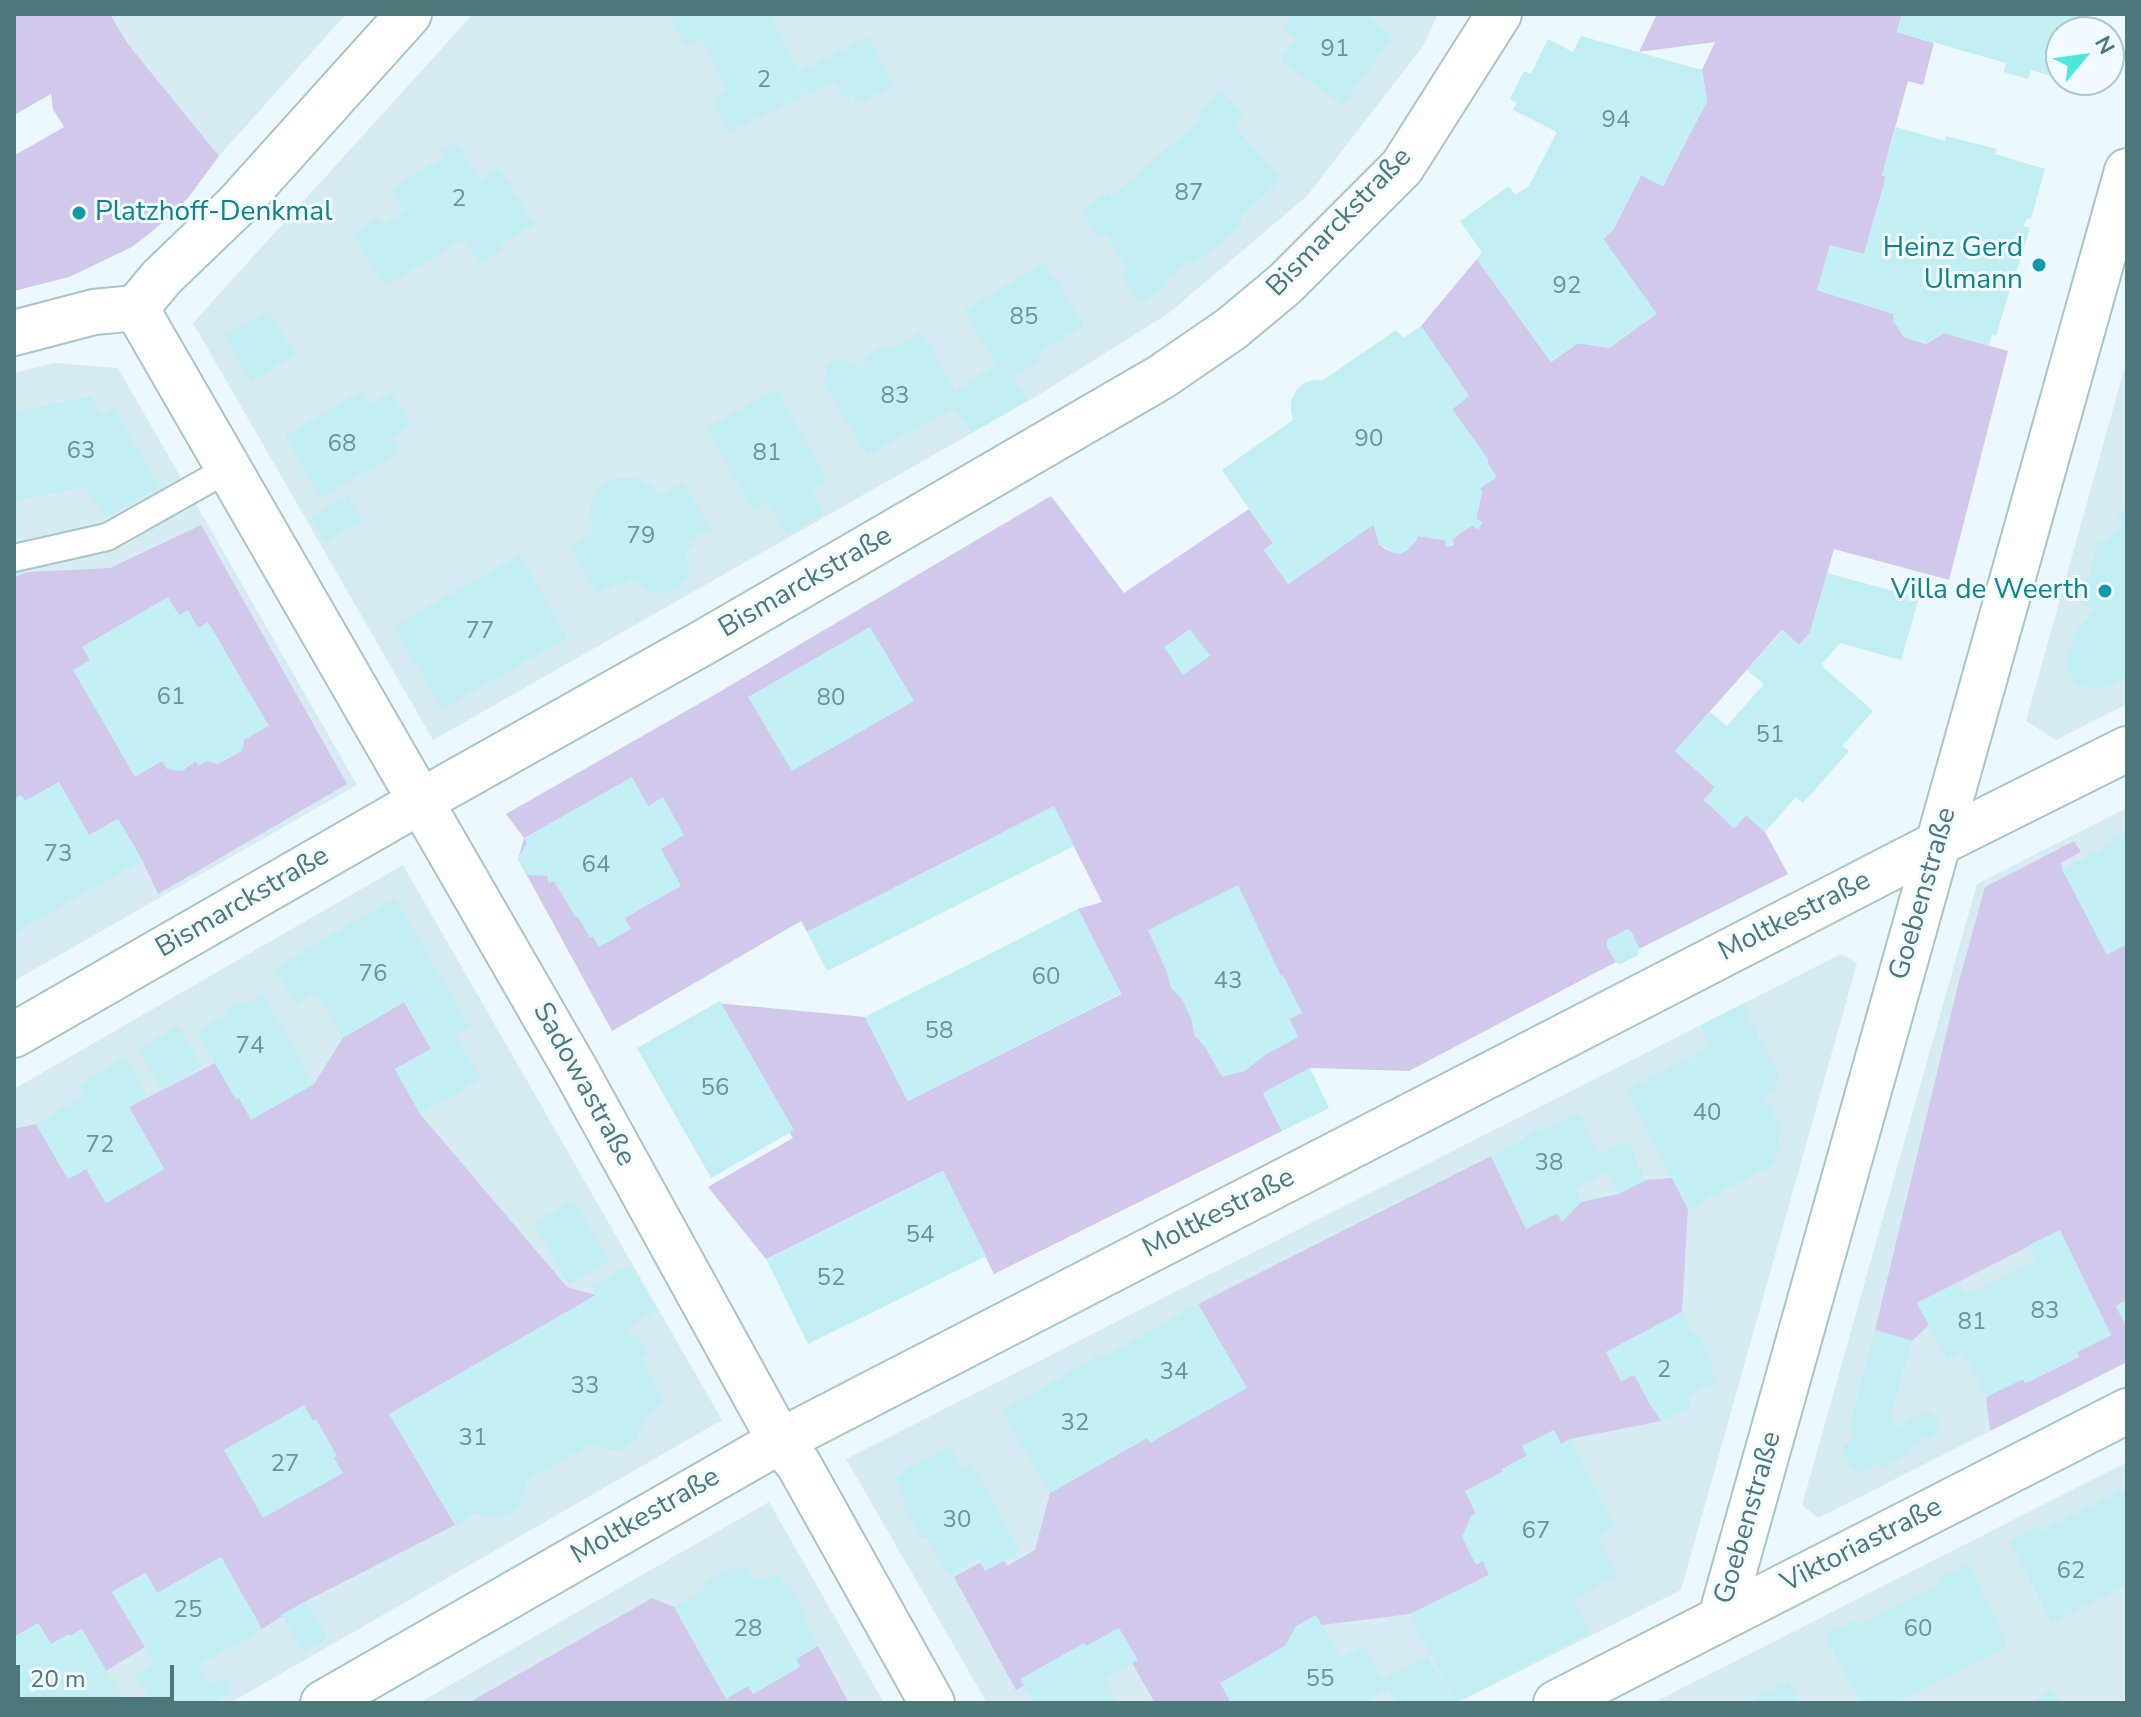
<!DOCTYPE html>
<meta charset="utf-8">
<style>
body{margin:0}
#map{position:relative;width:2141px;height:1717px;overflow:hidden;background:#ebf8fd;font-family:"Nunito Sans",sans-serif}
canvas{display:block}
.frame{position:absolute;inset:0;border:16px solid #4c787a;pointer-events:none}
.north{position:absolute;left:2045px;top:16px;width:80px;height:80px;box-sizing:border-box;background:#f2fbff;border:2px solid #b0c7ca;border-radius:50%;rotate:61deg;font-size:22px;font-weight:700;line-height:32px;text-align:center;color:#4c787a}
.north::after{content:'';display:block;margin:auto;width:28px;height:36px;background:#4ee8da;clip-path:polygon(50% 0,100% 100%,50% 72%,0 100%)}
.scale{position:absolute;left:16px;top:1665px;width:158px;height:36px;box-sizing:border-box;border:4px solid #4c787a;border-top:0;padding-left:10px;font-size:24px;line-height:28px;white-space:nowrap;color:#4c787a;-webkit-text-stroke:6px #f2fbff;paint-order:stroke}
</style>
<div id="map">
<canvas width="2141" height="1717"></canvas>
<div class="frame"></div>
<div class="north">N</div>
<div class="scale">20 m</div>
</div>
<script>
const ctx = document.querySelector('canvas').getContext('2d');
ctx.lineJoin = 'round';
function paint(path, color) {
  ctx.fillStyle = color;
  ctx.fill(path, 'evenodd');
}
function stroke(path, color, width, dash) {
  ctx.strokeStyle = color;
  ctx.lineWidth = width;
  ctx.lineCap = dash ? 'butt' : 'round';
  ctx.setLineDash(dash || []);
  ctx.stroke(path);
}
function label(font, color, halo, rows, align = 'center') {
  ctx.font = font + ' "Nunito Sans",sans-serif';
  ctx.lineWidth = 6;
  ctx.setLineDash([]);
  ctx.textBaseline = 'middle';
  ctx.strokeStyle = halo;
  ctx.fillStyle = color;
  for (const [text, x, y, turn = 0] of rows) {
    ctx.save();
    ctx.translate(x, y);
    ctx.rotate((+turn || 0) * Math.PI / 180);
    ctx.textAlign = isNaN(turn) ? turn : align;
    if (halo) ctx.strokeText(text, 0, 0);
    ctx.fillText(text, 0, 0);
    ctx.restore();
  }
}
const residential = new Path2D(`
 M110,14H346L219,156L128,44Z
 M473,14H1438L1423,46L1307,196L1169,313L1037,396L433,740L193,323Z
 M2127,359V704L2056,740L2026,721Z
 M54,363L118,368L357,785L14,981V373Z
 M2127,808V1362L1818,1518L1802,1505L1977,884Z
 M403,865L722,1420L230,1703H14V1089Z
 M1841,954L1857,963L1681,1590L1457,1703H987L846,1459Z
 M2127,1462V1703H1653Z
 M769,1502L884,1703H419Z`);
const green = new Path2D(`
 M14,14H110L128,44L219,156L188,198L160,225L132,247L69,277L14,291V150L17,154L64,127L53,109L51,94L14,115Z
 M1657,14H1902L1897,32L1934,43L1923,85L1908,81L1882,175L1886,177L1864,254L1817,290L1894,314L1893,320L1904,337L1926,344L1944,333L2008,351L1949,580L1834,549L1810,633L1799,645L1782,630L1675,751L1715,787L1704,800L1734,828L1746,815L1765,832L1788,874L1639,949L1632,933L1627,929L1607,946L1616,962L1409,1071L1310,1068L1263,1093L1282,1131L994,1274L943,1171L766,1259L708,1187L793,1138L716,1003L865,1017L908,1101L1121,994L1078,909L1102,902L1054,807L807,932L801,921L612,1031L518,859L524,838L506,814L721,691L1051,496L1124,593L1249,509L1273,543L1264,550L1288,584L1374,524L1379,544C1394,558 1409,554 1418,536L1445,540L1447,547L1454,545L1452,539L1472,525L1478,529L1482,523L1476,519L1482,492L1480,488L1496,477L1487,462L1488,460L1452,409L1469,396L1421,326L1477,259L1551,362L1578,343L1609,348L1656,314L1603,239L1613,230L1641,175L1663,186L1707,101L1702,70L1715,42L1639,52Z
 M201,525L347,784L158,894L142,860L118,819L89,835L59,782L25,801L21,795L14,799V577L28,572L110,568Z
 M2074,841L2081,852L2061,863L2062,869L2107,954L2127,944V1300L2116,1306L2127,1328V1362L1990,1431L1986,1397L2023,1379L2026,1383L2079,1357L2077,1352L2111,1335L2059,1231L1917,1303L1929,1325L1912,1341L1875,1330L1959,981L1985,887Z
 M404,1002L431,1049L395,1069L420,1114L567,1287L596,1295L390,1414L455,1525L306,1601L262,1629L221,1557L157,1593L145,1573L112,1592L145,1647L106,1671L82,1629L70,1636L69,1634L51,1644L38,1623L14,1637V1129L36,1124L68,1179L86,1169L106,1203L164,1169L129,1107L215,1063L236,1099L239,1098L251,1119L314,1084L343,1038Z
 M1491,1156L1526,1229L1557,1213L1563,1221L1581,1202L1618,1194L1646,1180L1672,1178L1688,1209L1682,1312L1606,1352L1621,1381L1634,1375L1661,1421L1570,1439L1561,1444L1554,1430L1523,1446L1527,1456L1502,1469L1503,1472L1465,1491L1476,1513L1471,1516L1463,1537L1483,1561L1489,1575L1410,1614L1322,1625L1221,1683L1231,1703H1155L1115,1633L1016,1690L954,1577L999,1552L1007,1566L1035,1550L1050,1493L1147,1438L1246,1387L1198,1304Z
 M652,1598L674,1607L726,1698L748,1686L753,1694L800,1667L796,1659L818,1646L849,1703H468Z`);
const building = new Path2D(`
 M669,14H770L799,72L868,37L893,86L857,104L852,95L845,99L835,80L729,132L712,99L728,91L702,38L685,46Z
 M1292,14H1373L1369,19L1393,35L1343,105L1280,61L1296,38L1283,27Z
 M1902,14H2087L2083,32H2061V79L2031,70L2028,79L2004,72L2006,63L1897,32Z
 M1581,36L1702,70L1707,101L1663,186L1641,175L1613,230L1603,239L1657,314L1609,348L1578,343L1551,362L1477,259L1482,252L1460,221L1509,186L1515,195L1529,186L1557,132L1513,110L1517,103L1510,99L1524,71L1531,74L1548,39L1573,52Z
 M1220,91L1244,112L1234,125L1281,180L1239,216L1243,222L1231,234L1194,264L1190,259L1164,281L1166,285L1139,303L1121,275L1129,270L1106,234L1098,238L1081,210L1109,192L1111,197L1202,118L1198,115Z
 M1896,127L1945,141L1946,136L1997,149L1995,154L2045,169L2031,219L2028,218L2023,226L2030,228L2015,277L2009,275L2008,284L2011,286L1996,336L1992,334L1989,346L1944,333L1926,344L1904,337L1893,320L1894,314L1817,290L1830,245L1864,254L1886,177L1882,175Z
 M456,142L480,180L499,168L534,224L500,245L503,248L480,263L465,238L385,286L353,234L378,218L383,226L405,211L392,189L445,156L442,151Z
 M1044,262L1084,325L1037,354L1040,360L1013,376L1028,400L971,433L954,407L867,456L826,386L824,378L827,366L833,361L840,359L852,363L857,369L867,363V358L876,350L887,346L892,349L921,332L955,391L997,364L964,311Z
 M268,310L295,355L251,381L225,335Z
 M1421,326L1469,396L1452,409L1489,460L1487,462L1497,477L1480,488L1482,492L1476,519L1483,522L1478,529L1472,525L1452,539L1454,544L1447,547L1445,540L1418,536L1408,550L1401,554L1393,553L1379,544L1374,524L1288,584L1264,550L1273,543L1222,470L1293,420L1291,411V401L1296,391L1303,384L1312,380L1322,381L1396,330L1403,338Z
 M776,389L827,480L811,489L824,513L788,534L768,502L753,510L707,428Z
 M362,390L370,404L391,392L411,426L391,438L399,452L321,498L285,436Z
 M91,396L101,414L113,407L159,487L105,518L86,487L14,501V412Z
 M623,477L638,479L651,486L659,496L683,482L710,529L687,542L693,545L685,550L689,563L687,576L678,588L667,593L649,592L634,579L620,587L619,581L597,594L570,547L594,533L590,518L591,504L598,490L609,481Z
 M348,495L362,521L325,542L311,517Z
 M2127,504V675L2123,679L2120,681L2118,680L2111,685L2100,689L2089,688L2078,684L2070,675L2067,664L2068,653L2073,643L2070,640L2096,609L2080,604L2086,578L2089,579L2098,542L2104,543L2123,521L2117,517Z
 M520,555L567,638L442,709L394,626Z
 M1827,573L1919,598L1901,660L1840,643L1821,665L1873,711L1842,746L1849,751L1803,803L1796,797L1765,832L1746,815L1734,828L1704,800L1715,787L1675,751L1710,712L1727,726L1764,684L1747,670L1783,630L1799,645L1810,633Z
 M168,597L179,615L188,610L198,628L208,622L269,726L244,740L242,751L218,764L207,761L198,766L196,761L182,771L167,769L162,761L135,777L73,670L90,660L82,647Z
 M870,627L914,701L792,771L748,697Z
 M1190,629L1210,656L1183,675L1164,647Z
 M632,777L648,806L663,797L684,835L661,849L681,886L625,918L631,929L599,947L593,936L590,938L578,917L576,918L554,881L549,883L547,876L527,875L518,858L527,843L524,838Z
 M59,782L89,835L118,819L142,860L14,933V799L21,795L25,801Z
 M1054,806L1074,846L827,971L807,932Z
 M2127,831V944L2107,955L2062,869L2113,843L2111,839Z
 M1238,885L1281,976L1283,975L1302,1013L1290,1019L1298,1037L1265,1055L1245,1071L1222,1077L1205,1047L1194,1035L1192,1021L1182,999L1171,988L1167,972L1148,930Z
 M395,898L469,1027L455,1035L481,1079L420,1114L395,1069L431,1049L404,1002L343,1038L317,993L296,1004L275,968Z
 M1078,909L1121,993L908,1101L865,1017Z
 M1627,929L1632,933L1639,949L1638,955L1621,964L1616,962L1607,946V940Z
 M263,994L314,1084L251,1120L239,1098L236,1100L197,1031L228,1014L226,1009L239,1002L241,1006Z
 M720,1001L794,1130L711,1178L637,1048Z
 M1742,1004L1780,1078L1773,1082L1776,1089L1764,1095L1783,1133L1777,1136L1780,1147L1770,1166L1688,1209L1627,1090L1711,1047L1700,1026Z
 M177,1026L202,1066L162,1090L138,1050Z
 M125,1057L148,1097L129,1107L164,1169L106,1203L86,1169L68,1179L36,1124L84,1096L78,1085Z
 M1310,1068L1329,1108L1282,1131L1263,1093Z
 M1578,1114L1599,1155L1627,1141L1646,1180L1618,1194L1607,1172L1575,1188L1581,1202L1562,1222L1557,1213L1526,1229L1491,1156L1525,1139L1524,1137L1542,1128L1544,1130Z
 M943,1171L986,1256L808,1344L766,1259Z
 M574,1200L609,1262L569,1285L534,1223Z
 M2060,1230L2111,1335L2077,1352L2079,1356L2025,1383L2023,1379L1986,1397L1963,1351L1947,1360L1917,1303L1958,1283L1965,1295L2036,1260L2029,1245Z
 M630,1264L657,1310L626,1328L631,1337L636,1334L648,1355L642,1358L649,1370L647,1371L665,1403L645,1416L637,1439L618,1451L591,1444L527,1480L518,1508L499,1518L476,1513L455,1525L389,1414L596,1295L592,1287Z
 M2127,1300V1328L2116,1306Z
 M1198,1304L1247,1388L1150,1443L1147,1438L1050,1493L1002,1411L1099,1355L1102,1359Z
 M1682,1312L1693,1334L1697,1332L1714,1365L1710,1367L1716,1381L1687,1396L1691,1406L1661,1421L1655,1411L1654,1412L1634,1375L1622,1381L1606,1352Z
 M1875,1330L1912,1341L1890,1415L1897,1427L1923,1413H1931L1935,1417L1938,1422L1937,1429L1933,1435L1928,1438L1923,1437L1922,1440L1908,1448L1910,1452L1881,1468L1878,1463L1859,1473L1853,1470L1844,1453V1445L1855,1439L1849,1429Z
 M304,1405L313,1421L316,1419L337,1456L334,1458L343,1473L263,1518L224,1450Z
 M1554,1430L1561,1444L1570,1439L1615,1527L1598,1536L1618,1575L1573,1599L1591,1632L1456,1702L1410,1614L1489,1575L1483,1561L1476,1565L1462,1537L1471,1516L1476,1513L1465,1491L1503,1472L1502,1469L1527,1456L1522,1446Z
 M950,1446L963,1468L971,1463L1020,1552L985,1571L978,1559L949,1576L927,1538H922L902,1504L905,1498L894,1477Z
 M2127,1488V1585L2052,1623L2010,1541L2039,1527L2041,1531Z
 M221,1557L262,1629L198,1666L210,1685L226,1676L231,1692L213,1703H152L135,1674L155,1663L112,1592L146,1573L157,1593Z
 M1968,1564L2008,1646L1895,1703H1861L1825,1635L1856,1620L1858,1625L1941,1583L1938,1578Z
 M746,1565L753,1577L764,1580L777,1573L783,1585L788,1582L805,1612L801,1615L818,1646L796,1659L800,1666L753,1694L748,1686L726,1699L674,1607L705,1589L703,1584L732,1567L735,1572Z
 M306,1601L327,1638L303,1652L281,1615Z
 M1316,1615L1341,1658L1363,1646L1382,1678L1428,1656L1455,1703H1396L1388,1689L1364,1703H1231L1220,1683L1285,1646L1296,1626Z
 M38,1623L51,1644L69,1634L70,1636L82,1629L125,1703H14V1637Z
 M1119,1628L1138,1660L1104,1680L1117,1703H1035L1020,1679L1084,1643L1086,1646Z
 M1789,1681L1800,1703H1746Z
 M2051,1689L2062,1703H2032Z`);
const service = new Path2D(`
 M14,558L107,537L228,469`);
const minor = new Path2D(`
 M136,308L575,1069L780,1441L799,1465L932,1703
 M136,308L162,277L237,205L409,14
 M14,333L94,312L136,308
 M14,1035L421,801L706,641L1161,377L1231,329L1285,284L1402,167L1499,14
 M1721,1617L2127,171
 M323,1703L780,1441L1939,843L2127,749
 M1556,1703L2127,1411`);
const markers = [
 [79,213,8,"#0f9aa8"],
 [2039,265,8,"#0f9aa8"],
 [2105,591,8,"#0f9aa8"]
];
const numberNames = [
 ["91",1335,50],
 ["2",764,81],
 ["94",1616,121],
 ["87",1189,194],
 ["2",459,200],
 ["92",1567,287],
 ["85",1024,318],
 ["83",895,397],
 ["90",1369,440],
 ["68",342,445],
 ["63",81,452],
 ["81",767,454],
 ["79",641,537],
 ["77",480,632],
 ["61",171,698],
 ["80",831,699],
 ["51",1770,736],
 ["73",58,855],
 ["64",596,866],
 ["76",373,975],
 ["60",1046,978],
 ["43",1228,982],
 ["58",939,1032],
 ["74",250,1047],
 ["56",715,1089],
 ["40",1707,1114],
 ["72",100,1146],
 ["38",1549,1164],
 ["54",920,1236],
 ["52",831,1279],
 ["83",2045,1312],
 ["81",1972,1323],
 ["2",1664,1371],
 ["34",1174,1373],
 ["33",585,1387],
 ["32",1075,1424],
 ["31",473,1439],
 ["27",285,1465],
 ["30",957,1521],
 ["67",1536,1532],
 ["62",2071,1572],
 ["25",188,1611],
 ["28",748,1630],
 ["60",1918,1630],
 ["55",1320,1680]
];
const cultureNames = [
 ["Platzhoff-Denkmal",95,213,"left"],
 ["Heinz Gerd",2023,249],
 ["Ulmann",2023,281],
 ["Villa de Weerth",2089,591]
];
const streetNames = [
 ["Bismarckstraße",1340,223,-46],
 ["Bismarckstraße",806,583,-30],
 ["Goebenstraße",1924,894,-74],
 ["Bismarckstraße",243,903,-30],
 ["Moltkestraße",1795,917,-27],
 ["Sadowastraße",583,1085,61],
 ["Moltkestraße",1219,1214,-27],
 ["Moltkestraße",646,1517,-30],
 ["Goebenstraße",1749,1518,-74],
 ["Viktoriastraße",1862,1546,-27]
];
paint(residential, '#d6ecf2');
paint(green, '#d2c8ec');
paint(building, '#c1eff3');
stroke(service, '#a7c6ca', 30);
stroke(minor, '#a7c6ca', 48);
stroke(service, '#fff', 26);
stroke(minor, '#fff', 44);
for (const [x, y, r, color] of markers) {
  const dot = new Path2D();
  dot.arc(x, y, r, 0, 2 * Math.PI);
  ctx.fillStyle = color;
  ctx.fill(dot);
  stroke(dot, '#f2fbff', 3);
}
label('24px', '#699698', null, numberNames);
label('28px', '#0d838f', '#f2fbff', cultureNames, 'right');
label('28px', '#4c787a', '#f2fbff', streetNames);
</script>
